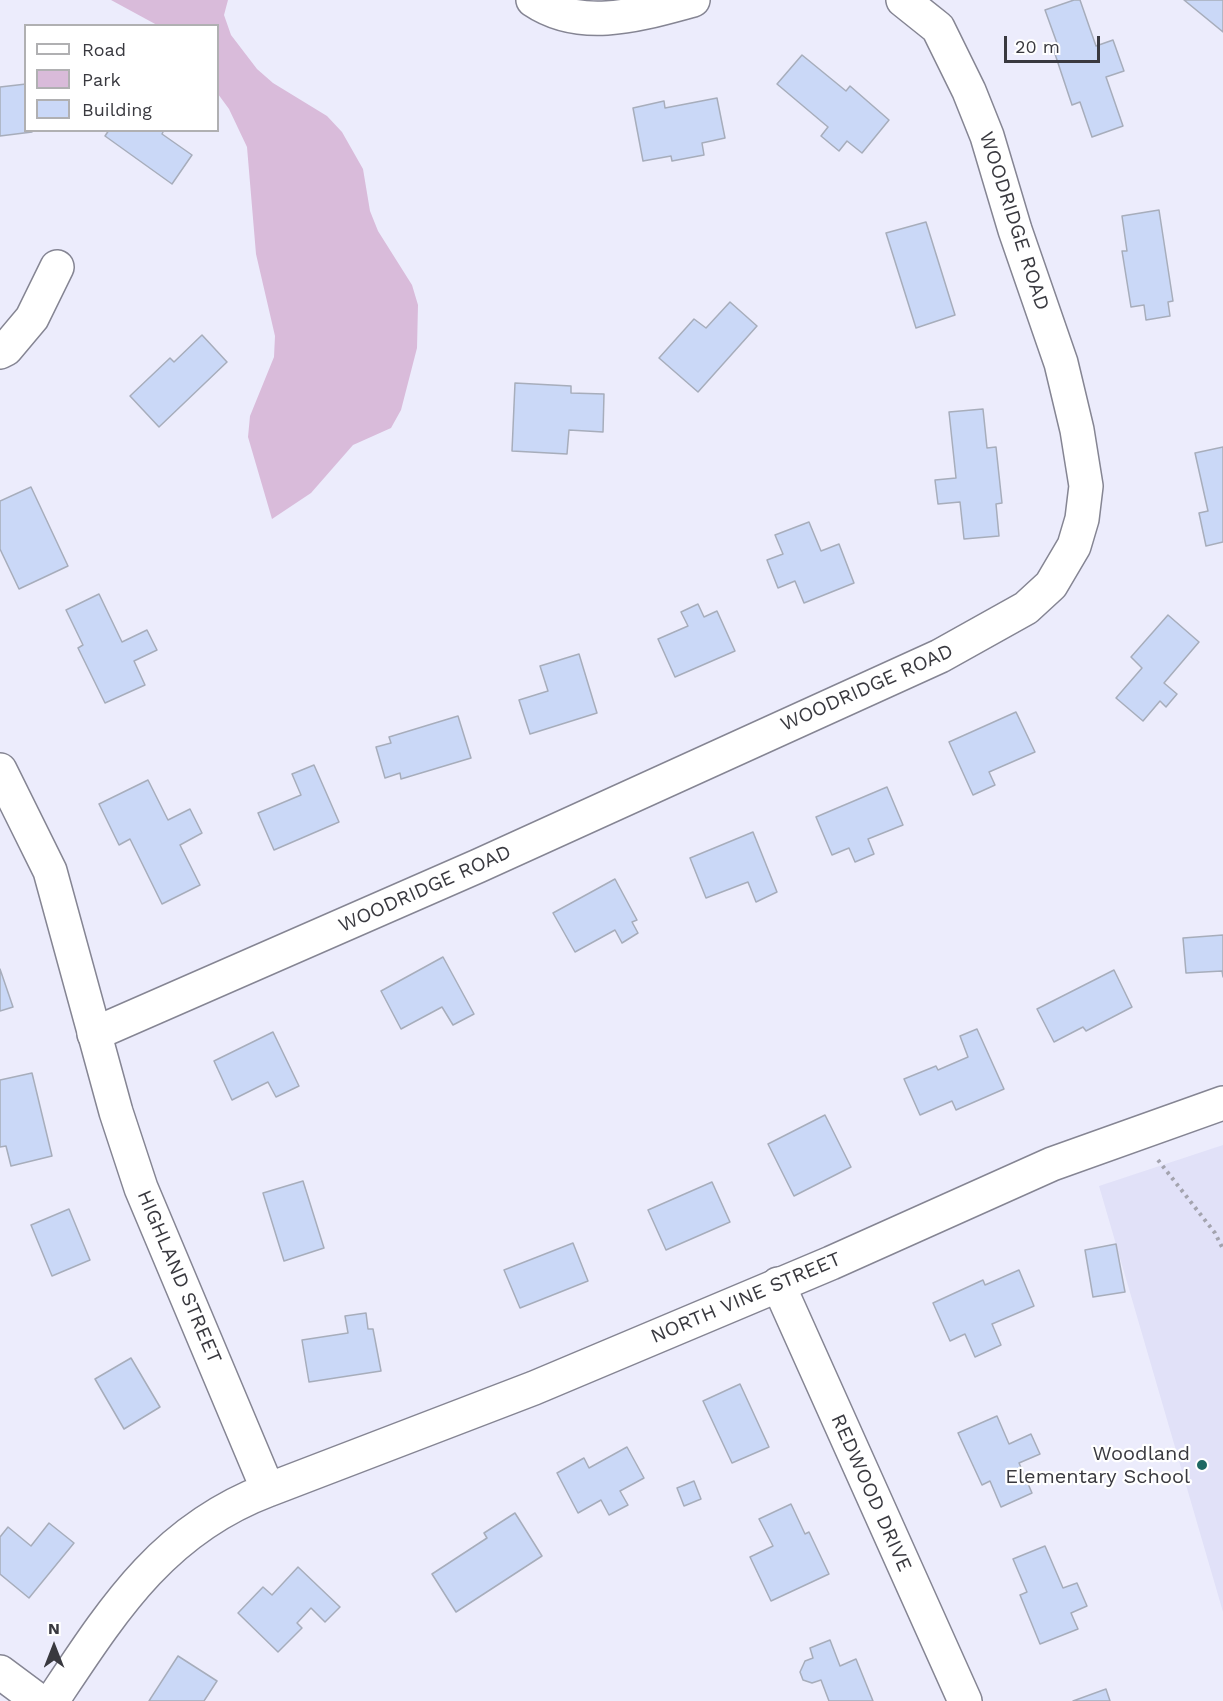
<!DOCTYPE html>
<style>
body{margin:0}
#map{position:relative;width:1223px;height:1701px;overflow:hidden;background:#ececfc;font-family:"Work Sans",sans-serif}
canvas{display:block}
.legend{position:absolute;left:24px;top:24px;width:195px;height:108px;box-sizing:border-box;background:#fff;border:2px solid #b0b0b2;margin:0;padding:8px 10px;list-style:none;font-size:18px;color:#39393f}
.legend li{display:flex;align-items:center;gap:12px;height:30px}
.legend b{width:30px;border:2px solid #b0b0b2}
.north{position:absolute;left:24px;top:1617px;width:60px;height:60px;-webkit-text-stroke:4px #fff;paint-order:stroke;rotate:0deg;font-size:16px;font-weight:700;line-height:24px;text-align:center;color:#39393f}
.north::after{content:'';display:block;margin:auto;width:21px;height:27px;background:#39393f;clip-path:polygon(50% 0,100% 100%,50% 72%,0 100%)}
.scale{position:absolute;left:1004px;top:36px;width:96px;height:27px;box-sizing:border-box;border:3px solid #39393f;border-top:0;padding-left:8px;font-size:18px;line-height:21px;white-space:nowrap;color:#39393f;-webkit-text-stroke:4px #fff;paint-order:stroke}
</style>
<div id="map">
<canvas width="1223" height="1701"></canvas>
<ul class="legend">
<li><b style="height:8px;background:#fff"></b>Road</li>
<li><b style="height:16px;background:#d9bbda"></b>Park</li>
<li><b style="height:16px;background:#cad8f7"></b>Building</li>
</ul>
<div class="north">N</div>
<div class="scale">20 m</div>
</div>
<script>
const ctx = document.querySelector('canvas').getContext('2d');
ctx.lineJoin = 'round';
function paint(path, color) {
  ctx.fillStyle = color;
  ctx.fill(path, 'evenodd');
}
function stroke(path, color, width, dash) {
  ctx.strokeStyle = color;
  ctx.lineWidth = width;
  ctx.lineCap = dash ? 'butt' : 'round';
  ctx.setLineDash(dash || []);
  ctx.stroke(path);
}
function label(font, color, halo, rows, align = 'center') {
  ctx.font = font + ' "Work Sans",sans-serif';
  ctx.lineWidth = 4.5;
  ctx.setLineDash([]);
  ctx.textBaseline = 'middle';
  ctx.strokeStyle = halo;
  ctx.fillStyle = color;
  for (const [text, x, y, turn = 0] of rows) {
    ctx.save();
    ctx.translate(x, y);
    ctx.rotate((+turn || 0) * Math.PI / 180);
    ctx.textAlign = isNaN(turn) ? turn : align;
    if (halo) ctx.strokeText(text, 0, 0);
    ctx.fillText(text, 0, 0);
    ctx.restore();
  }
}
const built = new Path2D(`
 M1223,1145V1612L1099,1186Z`);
const green = new Path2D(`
 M111,0H228L224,15L231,35L257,69L273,83L327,116L342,132L363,169L370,211L378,231L412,285L418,305L417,348L401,410L391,428L353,445L311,493L272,519L248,437L250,416L274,357L275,336L256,254L247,147L229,109L218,94V26L157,25Z`);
const building = new Path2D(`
 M1074,0H1080L1096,46L1113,40L1124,71L1106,77L1123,126L1092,137L1080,102L1072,105L1053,48L1058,46L1045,10Z
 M1184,0H1223V32Z
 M802,55L846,91L850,86L889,120L862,153L847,141L839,151L821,136L828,127L777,84Z
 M26,84V130L32,132L0,136V87Z
 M717,98L725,138L702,143L704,155L672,161L671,156L643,161L633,108L664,101L665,108Z
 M109,130H164L162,134L192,155L172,184L105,136Z
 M1159,210L1173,301L1168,302L1170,316L1146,320L1144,305L1131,307L1122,251H1127L1122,216Z
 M926,222L955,315L916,328L886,233Z
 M730,302L757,326L698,392L659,358L694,319L706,328Z
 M202,335L227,362L159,427L130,396L170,358L174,362Z
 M515,383L571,386V393L604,394L603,432L569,430L567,454L512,451Z
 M983,409L987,448L996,447L1002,503L996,504L999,536L964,539L960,502L938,504L935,480L956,478L949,412Z
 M1223,447V542L1206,546L1199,513L1208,511L1195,453Z
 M31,487L68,566L19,589L0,549V501Z
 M809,522L821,551L839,544L854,583L804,603L795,581L778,588L767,560L783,554L775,535Z
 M99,594L122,642L147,630L157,650L134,661L145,685L105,703L78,648L83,645L66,610Z
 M698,604L704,617L717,611L735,651L675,677L658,639L688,626L681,612Z
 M1168,615L1199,642L1164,683L1177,694L1166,707L1160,701L1143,721L1116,698L1142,668L1131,657Z
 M579,654L597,713L530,734L519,700L548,691L540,666Z
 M1016,712L1035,752L989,772L995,785L973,795L949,742Z
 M458,716L471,758L401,779L400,773L385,778L376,747L391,743L389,737Z
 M314,765L339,822L274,850L258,813L301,795L292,774Z
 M148,780L168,820L190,809L202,833L180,845L200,885L162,904L130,839L119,845L99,804Z
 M887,787L903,825L868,839L874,854L855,862L849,848L832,855L816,817Z
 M753,832L777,892L756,902L748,882L706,898L690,858Z
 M615,879L637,920L632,922L638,933L622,943L615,930L575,952L553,913Z
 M1223,935V977L1222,971L1186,973L1183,938Z
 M443,957L474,1014L453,1025L442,1007L401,1029L381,991Z
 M0,969L13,1007L0,1011Z
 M1114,970L1132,1007L1086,1031L1083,1027L1054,1042L1037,1009Z
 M977,1029L1004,1089L956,1110L952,1101L920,1115L904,1079L936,1066L938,1070L968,1057L960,1036Z
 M273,1032L299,1086L276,1097L268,1082L232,1100L214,1061Z
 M32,1073L52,1156L11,1166L6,1146L0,1147V1080Z
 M825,1115L851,1167L794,1196L768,1144Z
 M303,1181L324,1248L284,1261L263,1193Z
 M712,1182L730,1222L666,1250L648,1210Z
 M69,1209L90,1260L52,1276L31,1225Z
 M573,1243L588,1281L520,1308L504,1270Z
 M1116,1244L1125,1292L1093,1297L1085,1250Z
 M1019,1270L1034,1306L992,1324L1001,1345L975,1357L965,1334L950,1341L933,1303L983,1280L985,1285Z
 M366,1313L368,1329H373L381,1371L309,1382L302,1340L348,1333L345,1316Z
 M131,1358L160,1407L124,1429L95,1379Z
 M740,1384L769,1447L732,1463L703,1401Z
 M997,1416L1009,1444L1031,1434L1040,1454L1019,1463L1032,1493L1001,1507L990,1481L982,1485L958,1433Z
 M627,1447L644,1478L620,1491L628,1505L609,1515L601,1500L578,1513L557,1473L584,1458L589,1468Z
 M694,1481L701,1499L684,1506L677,1488Z
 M791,1504L805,1534L809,1532L829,1574L771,1601L750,1557L773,1546L759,1519Z
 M515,1513L542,1556L456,1612L432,1574L487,1538L484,1533Z
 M49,1523L74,1543L29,1598L0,1574V1537L8,1527L31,1546Z
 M1045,1546L1063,1588L1077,1583L1087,1606L1071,1613L1078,1629L1040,1644L1020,1595L1027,1592L1013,1559Z
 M298,1567L340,1607L325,1622L311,1608L297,1623L302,1628L278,1652L238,1613L263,1587L272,1595Z
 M830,1640L840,1666L856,1659L873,1701H829L821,1680L812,1683L803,1680L800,1672L805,1661L813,1658L810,1648Z
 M178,1656L217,1681L204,1701H149Z
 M1106,1689L1110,1701H1073Z`);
const path = new Path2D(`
 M1158,1160L1215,1233L1223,1249`);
const street = new Path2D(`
 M533,0C582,33 641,14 693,0
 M0,352L6,349L32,318L57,267
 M94,1034L478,866L940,656L1026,608L1051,585L1074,546L1082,519L1086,486L1077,430L1061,363L1015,230L987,136L969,91L938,28L903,0
 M778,1284L965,1701
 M0,1672L39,1701`);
const secondary = new Path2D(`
 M0,770L50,871L116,1112L141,1188L268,1490C162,1530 112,1611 52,1701
 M268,1490L534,1388L831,1263L1052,1164L1223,1103`);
const markers = [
 [1202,1465,6,"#1d6863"]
];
const streetNames = [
 ["WOODRIDGE ROAD",1014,221,72],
 ["WOODRIDGE ROAD",867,688,-24],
 ["WOODRIDGE ROAD",425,889,-24],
 ["HIGHLAND STREET",179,1277,67],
 ["NORTH VINE STREET",746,1298,-23],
 ["REDWOOD DRIVE",871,1493,66]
];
const poiNames = [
 ["Woodland",1190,1454],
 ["Elementary School",1190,1477]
];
paint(built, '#e1e1f8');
paint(green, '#d9bbda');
paint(building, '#cad8f7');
stroke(building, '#a7adbb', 1.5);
stroke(street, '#858593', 36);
stroke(secondary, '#858593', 36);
stroke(path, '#a3a3ae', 4, [3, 4.5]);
stroke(street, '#fff', 33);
stroke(secondary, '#fff', 33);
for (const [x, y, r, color] of markers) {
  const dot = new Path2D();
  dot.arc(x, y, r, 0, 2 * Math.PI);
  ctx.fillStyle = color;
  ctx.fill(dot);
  stroke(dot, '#fff', 2);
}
label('20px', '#39393f', '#fff', streetNames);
label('20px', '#39393f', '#fff', poiNames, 'right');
</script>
